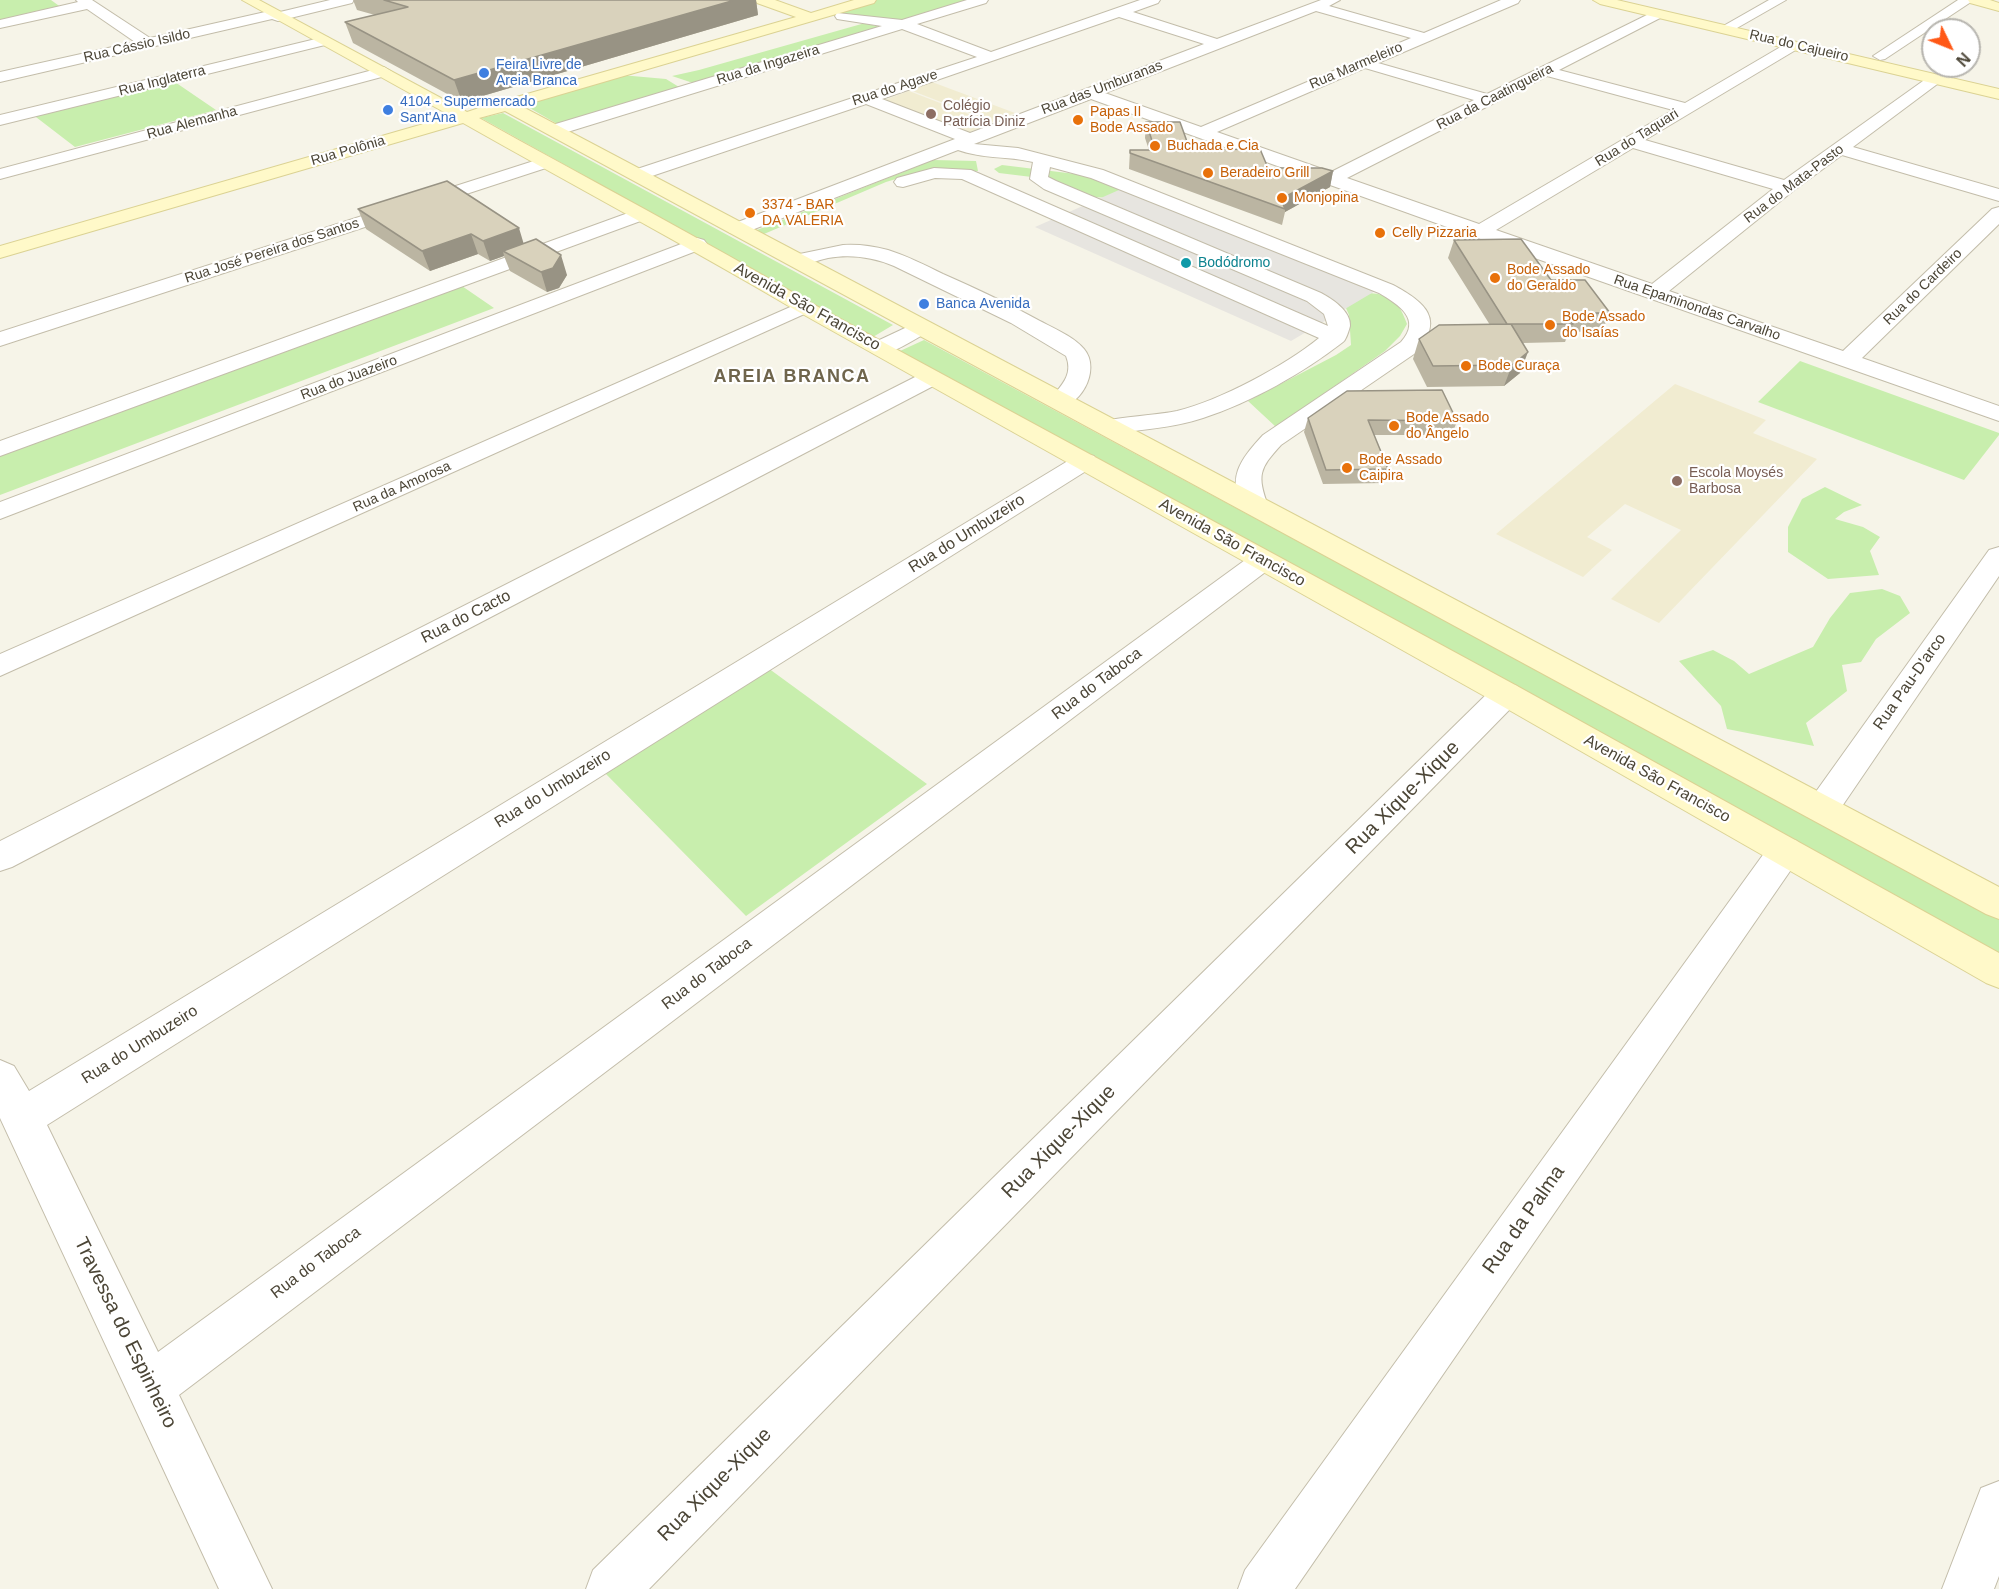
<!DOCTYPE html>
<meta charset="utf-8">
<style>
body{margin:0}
#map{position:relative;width:1999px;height:1589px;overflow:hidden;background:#f6f4e8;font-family:Arial,sans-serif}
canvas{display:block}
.north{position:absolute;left:1921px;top:18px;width:60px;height:60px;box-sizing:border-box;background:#fff;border:2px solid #b7b5af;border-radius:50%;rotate:133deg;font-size:16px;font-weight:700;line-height:24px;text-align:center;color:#4b4536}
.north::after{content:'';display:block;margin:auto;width:21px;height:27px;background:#ff5816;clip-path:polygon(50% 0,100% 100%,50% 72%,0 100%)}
</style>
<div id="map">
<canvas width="1999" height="1589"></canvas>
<div class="north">N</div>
</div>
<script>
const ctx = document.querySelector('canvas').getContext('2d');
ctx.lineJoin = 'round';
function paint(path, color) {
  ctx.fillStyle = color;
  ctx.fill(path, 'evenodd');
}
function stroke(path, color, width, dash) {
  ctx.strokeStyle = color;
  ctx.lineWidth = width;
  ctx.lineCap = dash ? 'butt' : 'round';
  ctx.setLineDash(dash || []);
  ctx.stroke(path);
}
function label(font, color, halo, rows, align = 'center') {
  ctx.font = font + ' Arial,sans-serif';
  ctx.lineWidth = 4.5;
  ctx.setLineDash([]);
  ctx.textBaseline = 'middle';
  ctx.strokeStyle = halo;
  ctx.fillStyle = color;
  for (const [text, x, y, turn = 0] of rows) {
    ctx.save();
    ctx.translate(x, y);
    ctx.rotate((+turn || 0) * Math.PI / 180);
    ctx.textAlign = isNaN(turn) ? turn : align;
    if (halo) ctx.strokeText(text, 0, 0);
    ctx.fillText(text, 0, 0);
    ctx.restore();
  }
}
const education = new Path2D(`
 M932,82L1015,113L993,122L910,90Z
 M909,91L992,123L955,138L871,105Z
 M1675,384L1766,420L1753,433L1817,459L1659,623L1611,599L1681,530L1625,504L1587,537L1612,550L1583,577L1496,534Z`);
const green = new Path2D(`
 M0,0H51L62,8L0,21Z
 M877,0H975L903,21L828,15Z
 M865,23L880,27L693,83L672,76L699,70Z
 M621,75L666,79L679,87L672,91L559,125L521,103Z
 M172,80L216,110L75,147L32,114Z
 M503,113L893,325L873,337L481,118Z
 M933,160L976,161L978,171H922L886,182L764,234L757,230Z
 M1002,165L1092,176L1357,293C1387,293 1396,294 1407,324L1400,336L1385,351L1276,427L1248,401L1336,355L1351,345L1349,315L1342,299L1119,199L1095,197L1048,179L999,173L994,169Z
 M459,284L494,308L0,495V450Z
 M924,340L1999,919V954L900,351Z
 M1800,361L1999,433V435L1964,480L1758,402Z
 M1825,487L1862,505L1844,512L1835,519L1863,527L1880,537L1870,551L1879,575L1828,579L1788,552V527L1802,499Z
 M1882,589L1900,596L1910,613L1876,639L1861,662L1842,665L1847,691L1806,723L1814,746L1727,729L1721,706L1679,661L1713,650L1734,661L1749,674L1813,647L1830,618L1850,593Z
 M768,668L927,784L746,916L605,773Z`);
const parking = new Path2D(`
 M1128,186L1382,287L1291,341L1035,227Z`);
const street = new Path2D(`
 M76,0H92L150,38L274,10L280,12L330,0H354L352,3L278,21L272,19L0,82V72L135,42L87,9L0,28V20L78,2Z
 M967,0H988L986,3L917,24L991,52L1140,0H1160L1158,3L1133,12L1217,39L1321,0H1340L1329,6L1424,33L1501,0H1520L1518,3L1378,63L1487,94L1657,10L1664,14L1662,17L1559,70L1685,103L1789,42H1799L1801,45L1799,48L1645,140L1784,180L1930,76H1940L1943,79L1940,82L1853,147L1999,189V201L1842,155L1793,191L1669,291L1843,351L1992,209L1999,207V224L1862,358L1999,406V421L1472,236L1091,99L974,144L1018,148L1103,170L1393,285C1425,302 1445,319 1417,352L1281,445C1259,469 1257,475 1268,506L1264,512L1255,514L1246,512C1224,479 1241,459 1263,435L1401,342C1422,319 1399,305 1379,293L1091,178L1050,167L1048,177L1056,181L1321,293C1332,299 1351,311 1350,326C1349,330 1346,340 1343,342C1303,373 1252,402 1203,418C1172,428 1140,430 1108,434L1100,432L1096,427L1100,422C1125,416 1151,416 1177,411C1219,401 1286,365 1319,338L962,179L935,178L903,187L897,186L894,182L897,178L934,168L971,170L1328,326L1324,314L1307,301L1044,189L1030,179L1033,162C1008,156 982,159 958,150L744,233H730L727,229L730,225L955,139L866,104L643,179H631L628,175L631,171L977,57L902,29L561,134L555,135L547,130L549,126L882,26L837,19L835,16L837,13L902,20ZM1316,11L1411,38L1201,127L1105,93ZM1119,17L1204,44L970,133L882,99ZM1365,68L1474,100L1331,172L1217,132ZM1547,76L1673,110L1479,224L1347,178ZM1633,148L1773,189L1652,284L1496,230Z
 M1769,0H1786L1730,32H1720L1718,29Z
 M1958,0H1974L1885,59L1880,60L1873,56Z
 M324,37L329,38L331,41L329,44L0,125V115Z
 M384,67L392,72L389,75L0,179V169Z
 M543,158L549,159L552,163L549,167L0,346V332Z
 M639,209L646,211L648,215L646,219L0,456V441Z
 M697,238L704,240L707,244L704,248L0,519V502Z
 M843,245C858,244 873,246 888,250C907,256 925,265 943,274C975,288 1007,303 1038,320C1053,328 1073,336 1084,349C1102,370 1079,412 1053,406L1049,401C1060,386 1074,376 1066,356L1011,323L894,266C872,257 851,254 828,258C815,261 802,267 790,264L787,260L790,256Z
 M804,301L811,303L815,307L811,311L0,676V654Z
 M920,321L928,322L931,327L928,332C912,340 891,357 873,353L870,348L873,343Z
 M931,371L939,373L942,378L939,383L12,867L0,871V841L923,373Z
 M1085,454L1094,456L1097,461L1094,466L47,1125L158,1352L1252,555L1262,552L1272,555L1276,561L1272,567L179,1395L272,1589H219L0,1118V1060L14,1066L29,1091L1076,456Z
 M1999,547V576L1834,818L1822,822L1810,818L1805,809L1810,800L1989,550Z
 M1506,683L1517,686L1521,694L1517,702L649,1589H586L593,1570L1495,686Z
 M1785,837L1797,841L1802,851L1797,861L1295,1589H1238L1245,1570L1773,841Z
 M1999,1481V1576L1994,1589H1942L1981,1488Z`);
const secondary = new Path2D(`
 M242,0H259L467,112L482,107L478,103L480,100H506L796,17L757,3L755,0H775L811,13L854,0H876L874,3L521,106L1999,887V919L1986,914L505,111L479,118C590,180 702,239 811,303L1517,686L1999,953V988L1986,983L1495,702L797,311C687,246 574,186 463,123L0,258V246L451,116Z
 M1593,0H1617L1999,89V99L1600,4Z
 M1968,0H1990L1999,3V11L1970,3Z`);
const wall = new Path2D(`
 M353,0H756L758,15L462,102L353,43L345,22L375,15L357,10Z
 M1146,122L1190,150L1268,168L1333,171L1330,187L1285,212L1282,225L1129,169L1130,150H1149L1145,138Z
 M358,209L524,244L567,275L559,288L547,292L510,271L504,256L490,261L478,254L430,271L366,229Z
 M1454,240L1551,280L1610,313L1602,331L1569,332L1565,342L1523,343L1520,373L1504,386L1427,387L1413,359L1419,339L1490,325L1448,258Z
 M1308,418L1457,421L1452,435H1374L1388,469L1384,483L1323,484L1304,432Z`);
const shadedWall = new Path2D(`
 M735,0H756L758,15L462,102L454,80Z
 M1333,171L1330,187L1285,212V209L1281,199Z
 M519,228L525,248L503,251L504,256L490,261L483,241Z
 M471,234L478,254L430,271L422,251Z
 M561,255L567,275L559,288L547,292L541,272Z
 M1528,352L1520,373L1504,386L1512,365Z`);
const building = new Path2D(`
 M384,0H735L454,80L345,22L408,7Z
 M1146,122H1180L1190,150L1260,149L1268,168H1322L1333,171L1281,199L1285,209L1130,153V150H1155Z
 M447,181L519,228L483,241L471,234L422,251L358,209Z
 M536,239L561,255L553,268L541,272L503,251Z
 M1521,239L1551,280H1585L1610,313H1565L1573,324H1507L1454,240Z
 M1511,324L1528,352L1512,365L1433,366L1419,339L1439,325Z
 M1442,390L1457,421L1368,420L1388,469L1326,470L1308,418L1347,391Z`);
const markers = [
 [484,73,6,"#3f7fe0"],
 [388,110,6,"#3f7fe0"],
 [931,114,6,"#8d6e63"],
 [1078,120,6,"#e8710a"],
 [1155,146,6,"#e8710a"],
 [1208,173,6,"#e8710a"],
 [1282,198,6,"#e8710a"],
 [750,213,6,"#e8710a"],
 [1380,233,6,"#e8710a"],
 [1186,263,6,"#0f9aa8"],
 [1495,278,6,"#e8710a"],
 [924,304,6,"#3f7fe0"],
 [1550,325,6,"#e8710a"],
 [1466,366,6,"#e8710a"],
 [1394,426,6,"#e8710a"],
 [1347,468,6,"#e8710a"],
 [1677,481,6,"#8d6e63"]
];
const farStreetnames = [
 ["Rua Cássio Isildo",137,46,-13],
 ["Rua do Cajueiro",1799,46,13],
 ["Rua da Ingazeira",768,65,-17],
 ["Rua Marmeleiro",1356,66,-23],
 ["Rua Inglaterra",162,81,-14],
 ["Rua do Agave",895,88,-18],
 ["Rua das Umburanas",1102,88,-21],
 ["Rua da Caatingueira",1495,97,-27],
 ["Rua Alemanha",192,123,-15],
 ["Rua do Taquari",1637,138,-32],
 ["Rua Polônia",348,151,-16],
 ["Rua do Mata-Pasto",1794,184,-37],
 ["Rua José Pereira dos Santos",272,251,-18],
 ["Rua do Cardeiro",1923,287,-44],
 ["Rua Epaminondas Carvalho",1697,308,19],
 ["Rua do Juazeiro",349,378,-21],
 ["Rua da Amorosa",402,487,-24]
];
const farShopnames = [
 ["Feira Livre de",496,65],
 ["Areia Branca",496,81],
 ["4104 - Supermercado",400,102],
 ["Sant'Ana",400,118],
 ["Banca Avenida",936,304]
];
const farEducationnames = [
 ["Colégio",943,106],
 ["Patrícia Diniz",943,122],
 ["Escola Moysés",1689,473],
 ["Barbosa",1689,489]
];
const farFoodnames = [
 ["Papas II",1090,112],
 ["Bode Assado",1090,128],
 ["Buchada e Cia",1167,146],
 ["Beradeiro Grill",1220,173],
 ["Monjopina",1294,198],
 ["3374 - BAR",762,205],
 ["DA VALERIA",762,221],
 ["Celly Pizzaria",1392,233],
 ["Bode Assado",1507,270],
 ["do Geraldo",1507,286],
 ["Bode Assado",1562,317],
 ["do Isaías",1562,333],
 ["Bode Curaça",1478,366],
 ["Bode Assado",1406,418],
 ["do Ângelo",1406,434],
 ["Bode Assado",1359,460],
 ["Caipira",1359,476]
];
const farCulturenames = [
 ["Bodódromo",1198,263]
];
const streetNames = [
 ["Avenida São Francisco",807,307,29],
 ["Rua do Umbuzeiro",967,534,-32],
 ["Avenida São Francisco",1232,543,29],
 ["Rua do Cacto",466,617,-27],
 ["Rua Pau-D'arco",1910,682,-55],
 ["Rua do Taboca",1097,684,-37],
 ["Avenida São Francisco",1657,779,29],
 ["Rua do Umbuzeiro",553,789,-32],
 ["Rua do Taboca",707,974,-37],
 ["Rua do Umbuzeiro",140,1045,-32],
 ["Rua do Taboca",316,1263,-37]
];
const farDistrictnames = [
 ["AREIA BRANCA",792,377]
];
const nearStreetnames = [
 ["Rua Xique-Xique",1403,798,-45],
 ["Rua Xique-Xique",1059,1142,-45],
 ["Rua da Palma",1524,1220,-55],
 ["Travessa do Espinheiro",125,1333,64],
 ["Rua Xique-Xique",715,1485,-45]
];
paint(education, '#f1ecd1');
paint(green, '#c8eead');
paint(parking, '#e7e5e0');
stroke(street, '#c3bdaa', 2);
stroke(secondary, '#dbd293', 2);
paint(street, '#fff');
paint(secondary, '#fff9c9');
paint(wall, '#bbb5a2');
paint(shadedWall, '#989384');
paint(building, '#d9d2bc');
stroke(building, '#989384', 1.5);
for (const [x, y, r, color] of markers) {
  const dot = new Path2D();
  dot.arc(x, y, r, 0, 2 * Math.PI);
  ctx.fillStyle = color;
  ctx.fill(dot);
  stroke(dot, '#fff', 2);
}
label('14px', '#4b4536', '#fff', farStreetnames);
label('14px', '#366cbe', '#fff', farShopnames, 'left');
label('14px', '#785e54', '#fff', farEducationnames, 'left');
label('14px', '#c56008', '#fff', farFoodnames, 'left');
label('14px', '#0d838f', '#fff', farCulturenames, 'left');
label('16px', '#4b4536', '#fff', streetNames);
ctx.letterSpacing = '1.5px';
label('bold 18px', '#6f654c', '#fff', farDistrictnames);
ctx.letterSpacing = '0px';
label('20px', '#4b4536', '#fff', nearStreetnames);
</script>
